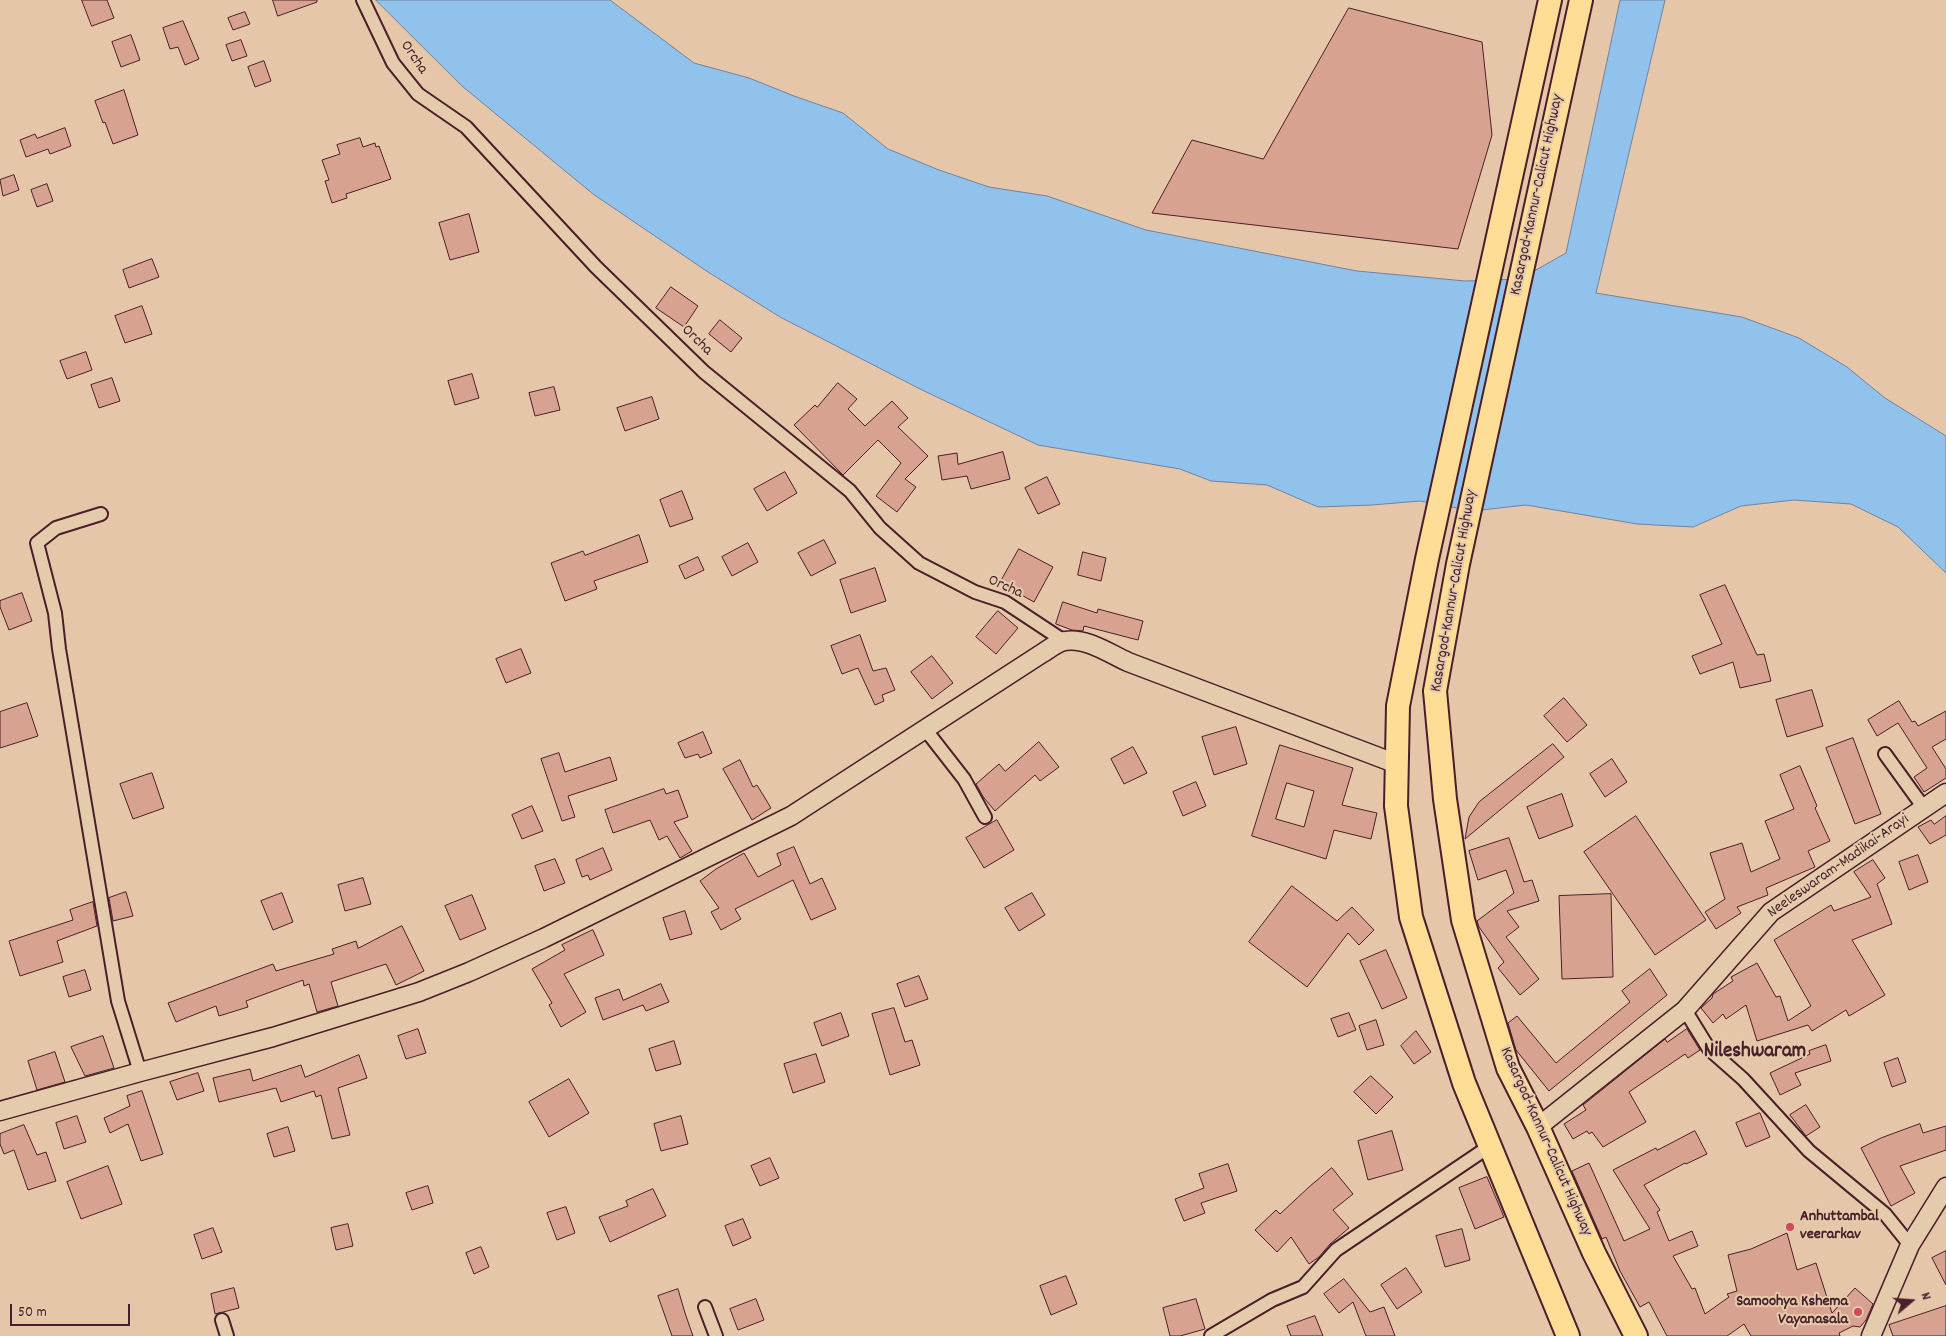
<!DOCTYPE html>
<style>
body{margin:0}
#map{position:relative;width:1946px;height:1336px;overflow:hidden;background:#e6c6a8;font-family:Dekko,sans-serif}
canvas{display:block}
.north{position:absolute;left:1886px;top:1276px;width:50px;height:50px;-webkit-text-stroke:4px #e3cbab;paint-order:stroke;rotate:72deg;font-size:14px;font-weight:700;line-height:20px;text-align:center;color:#4a1f2b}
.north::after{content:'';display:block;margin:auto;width:18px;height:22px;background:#4a1f2b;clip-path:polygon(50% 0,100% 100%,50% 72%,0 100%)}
.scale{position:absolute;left:10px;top:1304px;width:120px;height:22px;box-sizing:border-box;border:2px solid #4a1f2b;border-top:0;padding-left:6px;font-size:15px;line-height:18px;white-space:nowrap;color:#4a1f2b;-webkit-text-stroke:4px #e3cbab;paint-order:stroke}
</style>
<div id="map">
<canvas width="1946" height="1336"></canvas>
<div class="north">N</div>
<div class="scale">50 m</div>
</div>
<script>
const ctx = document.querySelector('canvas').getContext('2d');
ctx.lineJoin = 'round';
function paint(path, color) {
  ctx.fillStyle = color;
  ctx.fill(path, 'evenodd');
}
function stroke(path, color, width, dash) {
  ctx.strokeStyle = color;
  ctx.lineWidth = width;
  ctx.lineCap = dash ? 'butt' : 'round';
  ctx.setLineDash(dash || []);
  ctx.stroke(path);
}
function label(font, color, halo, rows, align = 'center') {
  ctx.font = font + ' Dekko,sans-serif';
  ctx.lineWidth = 4;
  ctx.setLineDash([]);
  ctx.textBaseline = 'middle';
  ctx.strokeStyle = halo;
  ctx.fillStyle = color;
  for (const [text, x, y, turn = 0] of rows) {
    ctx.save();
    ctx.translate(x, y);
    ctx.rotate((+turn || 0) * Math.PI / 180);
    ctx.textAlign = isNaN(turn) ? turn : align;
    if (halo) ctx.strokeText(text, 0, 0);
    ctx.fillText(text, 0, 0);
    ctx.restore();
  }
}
const water = new Path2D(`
 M376,0H610L694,63L749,78L794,96L843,113L888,149L939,170L989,187L1047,196L1146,230L1357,271L1465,281L1520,279L1566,253L1620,0H1665L1596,293L1742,317L1799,338L1847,367L1885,398L1946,436V573L1898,527L1851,504L1794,500L1741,506L1693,527L1637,524L1526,505L1473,511L1420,501L1372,505L1318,507L1267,485L1211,481L1180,469L1038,445L920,389L780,317L708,272L593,194L462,86Z`);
const building = new Path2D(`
 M82,0H107L114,18L92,26Z
 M273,0H317V2L278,16Z
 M1349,8L1482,42L1492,135L1458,249L1152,213L1192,140L1263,159Z
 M245,12L250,24L233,30L228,18Z
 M183,21L199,59L185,65L178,47L170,49L163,28Z
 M131,35L140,60L121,67L112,42Z
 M241,40L247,56L232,61L226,45Z
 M264,61L271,81L255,87L248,67Z
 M124,90L138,135L113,144L105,122L103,123L95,101Z
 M65,128L71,146L50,154L48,149L26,157L20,140L35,134L37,138Z
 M360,138L363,147L375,143L376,147L379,146L391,179L346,194L347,198L332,203L325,181L329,180L322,160L340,154L337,145Z
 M14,175L19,190L3,196L0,180Z
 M47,184L53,201L37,207L31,190Z
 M469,214L479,252L450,260L439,223Z
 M152,259L159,277L129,288L123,270Z
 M671,287L698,306L684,327L656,308Z
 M142,306L152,334L125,343L115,316Z
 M720,320L742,338L731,352L709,334Z
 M86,352L92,370L67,379L60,361Z
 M472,374L479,398L455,405L448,381Z
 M112,378L120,401L99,408L91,385Z
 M838,383L857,399L848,409L865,426L892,401L908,418L898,427L928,456L905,479L916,487L897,512L876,496L901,463L878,440L843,475L794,425L815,405L817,407Z
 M554,387L560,410L535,416L529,393Z
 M652,397L659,419L625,431L617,408Z
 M1003,452L1010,479L971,489L967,476L942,480L938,456L957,453L958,464Z
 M785,472L797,493L767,511L754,489Z
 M1047,477L1060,504L1038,514L1025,488Z
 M682,491L693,519L670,527L660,500Z
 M639,535L648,562L594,581L597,589L565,601L551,563L583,551L585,555Z
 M824,540L836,563L811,576L798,553Z
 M748,543L758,562L732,576L722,557Z
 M1019,549L1053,567L1034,602L1000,583Z
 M1083,552L1106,558L1101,581L1078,575Z
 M698,557L704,570L685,579L679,566Z
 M875,568L886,601L851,613L840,580Z
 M1725,585L1757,655L1764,654L1771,681L1740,688L1733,662L1700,674L1692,656L1722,644L1700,595Z
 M22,593L32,621L9,630L0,607V601Z
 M1063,602L1097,613L1098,609L1143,621L1138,640L1084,626L1083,631L1072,630L1056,624Z
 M998,611L1018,628L996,654L976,637Z
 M860,635L873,671L886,668L895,690L882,695L884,701L875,705L858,668L842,674L831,646Z
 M521,649L531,673L506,683L496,659Z
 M932,656L953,683L932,699L911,672Z
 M1812,690L1823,726L1787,737L1776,700Z
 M1564,698L1587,725L1567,742L1544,716Z
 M1899,701L1912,722L1915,721L1918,726L1946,711V739L1932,747L1946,769V778L1924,792L1914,777L1927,768L1898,723L1877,736L1868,720Z
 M27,703L38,736L0,748V712Z
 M1236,727L1247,764L1214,775L1202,737Z
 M703,732L712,753L700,758L698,754L685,758L678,743Z
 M1853,738L1881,814L1855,824L1826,748Z
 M1039,742L1059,767L1040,781L1035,775L995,811L984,798L976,784L999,764L1005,771Z
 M1553,744L1564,757L1465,839L1469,817L1479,802Z
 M1280,745L1353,768L1342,805L1377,813L1371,839L1334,830L1326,859L1252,836ZM1287,783L1314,791L1304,827L1276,819Z
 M1133,747L1147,773L1124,784L1111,759Z
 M559,753L565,772L610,757L617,780L568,796L575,817L562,821L541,759Z
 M1612,759L1627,782L1605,797L1590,774Z
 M740,760L753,787L757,785L771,808L752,820L723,769Z
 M1800,766L1817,806L1815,808L1830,841L1808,851L1815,867L1766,888L1768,895L1737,907L1741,913L1716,929L1705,912L1725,899L1710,853L1742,843L1751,872L1780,859L1765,821L1794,809L1780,775Z
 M152,773L164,808L133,819L120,784Z
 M1196,782L1206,806L1183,816L1173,792Z
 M664,789L666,794L678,790L688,817L674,822L692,851L680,858L667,836L659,840L650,820L613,833L605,810Z
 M1562,794L1573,826L1539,839L1527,807Z
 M532,806L543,831L522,839L512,815Z
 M1636,816L1706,920L1655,955L1584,852Z
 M1946,816V835L1930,844L1918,827L1931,820L1934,824Z
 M997,820L1014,850L984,868L966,838Z
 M1509,838L1524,882L1532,880L1539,901L1507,911L1519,927L1506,937L1539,979L1520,995L1498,968L1504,962L1479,927L1477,921L1514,893L1506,870L1478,880L1469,851Z
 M794,847L810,884L822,878L836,909L811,920L793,880L735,909L741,919L721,930L711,912L719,908L700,881L716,869L744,853L758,877L781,865L777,854Z
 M603,848L612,870L590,880L588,875L582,877L576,860Z
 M1918,855L1928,882L1909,890L1899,862Z
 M555,859L565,883L544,891L535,866Z
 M1873,860L1885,878L1877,884L1892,924L1852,940L1885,995L1849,1016L1846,1010L1812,1031L1808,1025L1757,1041L1746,1005L1726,1019L1723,1014L1713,1023L1701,1008L1712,998L1713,994L1733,981L1731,977L1757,963L1776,997L1780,996L1788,1021L1811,1006L1774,940L1831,905L1834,911L1871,897L1854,872Z
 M363,878L371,904L345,911L338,885Z
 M1292,886L1337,921L1352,907L1374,930L1359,945L1348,933L1307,987L1249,942Z
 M126,892L133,916L113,921L109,898Z
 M282,893L293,922L273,930L261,901Z
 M1032,893L1045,915L1019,931L1005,908Z
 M1611,894L1613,977L1562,979L1559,896Z
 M472,895L486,929L460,940L445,906Z
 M93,902L97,926L57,941L63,962L20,976L9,941L73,920L70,910Z
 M685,911L692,934L670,940L663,918Z
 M402,926L424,971L396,985L386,964L331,982L338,1006L317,1012L309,984L304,986L303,980L246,1001L248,1007L219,1016L216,1006L176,1022L168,1003L273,964L276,971L334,954L332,949L356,941L358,948Z
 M593,930L604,955L564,974L586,1012L561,1027L549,1005L552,1003L532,969L565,950L562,945Z
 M1386,950L1407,998L1382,1009L1360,961Z
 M1650,969L1667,995L1549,1091L1516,1050L1508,1023L1517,1016L1556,1063L1630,1002L1622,991Z
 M85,970L91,990L69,997L63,977Z
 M919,976L928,999L905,1007L897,984Z
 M661,984L669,1002L646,1011L643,1005L603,1020L595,998L619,989L623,1000Z
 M894,1008L905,1042L912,1040L920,1065L890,1075L872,1014Z
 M841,1013L849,1036L822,1046L814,1023Z
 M1349,1013L1356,1030L1338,1037L1331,1019Z
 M1376,1020L1384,1045L1367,1050L1359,1026Z
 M418,1029L426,1053L406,1059L398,1036Z
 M1687,1029L1700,1050L1688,1058L1685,1054L1629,1092L1646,1122L1603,1147L1592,1132L1589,1134L1587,1131L1573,1139L1564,1124L1586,1110L1583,1105L1665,1039L1667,1042Z
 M1416,1031L1431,1052L1414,1064L1401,1046Z
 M103,1036L114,1068L85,1076L71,1047Z
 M674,1041L681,1064L656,1071L649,1049Z
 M1826,1045L1831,1061L1795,1073L1801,1085L1780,1095L1770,1073L1810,1054L1809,1051Z
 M55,1052L65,1082L37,1090L28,1061Z
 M816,1054L825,1082L793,1093L784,1064Z
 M359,1055L367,1078L338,1088L350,1135L332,1139L321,1095L316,1097L314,1091L281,1102L276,1088L219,1102L213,1078L250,1069L253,1081L301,1065L305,1077Z
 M1898,1058L1906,1082L1892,1087L1884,1063Z
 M198,1073L204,1091L177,1100L170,1082Z
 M1371,1076L1393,1097L1376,1114L1354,1092Z
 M569,1079L589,1113L549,1137L529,1102Z
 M142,1091L163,1154L141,1161L128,1124L110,1133L104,1118L130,1106L127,1096Z
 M1806,1105L1820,1127L1806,1136L1790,1115Z
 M1760,1113L1770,1137L1746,1147L1736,1123Z
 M77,1116L86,1142L64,1149L56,1123Z
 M681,1116L688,1144L661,1151L654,1124Z
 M1920,1124L1923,1133L1946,1126V1150L1900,1166L1915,1193L1891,1206L1861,1148L1881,1138Z
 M24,1125L37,1155L46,1152L56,1181L28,1190L14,1150L4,1154L0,1144V1134Z
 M288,1127L295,1151L274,1157L267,1134Z
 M1392,1131L1403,1170L1368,1180L1358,1141Z
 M1695,1131L1707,1154L1686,1164L1685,1163L1644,1185L1660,1210L1657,1212L1669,1241L1692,1231L1698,1246L1673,1256L1692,1289L1695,1288L1705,1314L1729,1297L1727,1294L1737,1291L1728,1255L1751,1249L1787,1233L1797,1270L1816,1263L1832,1313L1855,1288L1873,1304L1866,1320L1860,1327L1853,1326L1839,1333L1840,1336H1751L1744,1324L1727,1336H1667L1649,1302L1640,1307L1620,1271L1606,1237L1602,1239L1572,1171L1589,1163L1624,1241L1650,1229L1613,1170L1656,1148L1657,1150Z
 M770,1158L779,1178L760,1186L751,1166Z
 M1228,1164L1237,1191L1201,1203L1205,1213L1184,1221L1175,1199L1204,1188L1199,1174Z
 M108,1166L122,1204L81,1219L67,1182Z
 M1332,1168L1353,1194L1333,1210L1349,1228L1330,1244L1319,1257L1309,1264L1291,1237L1277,1252L1255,1230L1276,1210L1280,1214L1309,1187Z
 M1487,1177L1504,1217L1475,1229L1459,1188Z
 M428,1186L433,1203L412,1210L406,1193Z
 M653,1189L666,1216L610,1242L599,1217L628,1206L626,1201Z
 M566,1207L575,1233L557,1240L547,1213Z
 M743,1219L751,1238L733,1246L725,1226Z
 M348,1224L353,1246L336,1250L331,1228Z
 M213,1228L222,1252L202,1259L194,1235Z
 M1462,1229L1470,1260L1445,1267L1436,1236Z
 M481,1247L489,1267L474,1274L466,1253Z
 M1946,1251V1285L1932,1258Z
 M1406,1268L1422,1292L1397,1309L1381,1285Z
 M1066,1276L1077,1304L1051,1315L1040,1286Z
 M1344,1279L1370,1312L1384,1307L1395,1336H1366L1353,1302L1339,1313L1324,1294Z
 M234,1288L239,1308L215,1314L211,1294Z
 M678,1289L685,1313L693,1336H672L658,1296Z
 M756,1299L764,1320L738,1330L730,1309Z
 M1196,1299L1205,1329L1180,1336H1170L1163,1308Z
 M1946,1306V1336H1893L1889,1325Z
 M1315,1316L1323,1336H1291L1287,1326Z`);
const street = new Path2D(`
 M363,0L393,63L418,94L466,127L596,267L704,372L850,491L880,528L919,563L975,592L1005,602L1064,641
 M101,514L56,528L37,543L55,613L59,649L118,1001L140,1072
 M925,729L964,779L985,817
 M1885,754L1924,808
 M1685,1010L1709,1049L1743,1079L1809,1151L1885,1214L1910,1245
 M705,1307L716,1336
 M222,1320L227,1336
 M1211,1336L1272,1300L1303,1287L1336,1250L1490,1146`);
const secondary = new Path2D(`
 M0,1111L140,1072L273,1037L419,992L469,972L544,938L791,816L1041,654C1048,650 1057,642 1065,641C1086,637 1110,654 1128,662L1397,764
 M1538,1127L1685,1010L1771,912L1946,793
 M1871,1336L1910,1245L1946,1187`);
const highway = new Path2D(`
 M1550,0L1427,559L1398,706L1396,806L1411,917L1464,1083L1568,1336
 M1581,0L1458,564L1435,691L1445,799L1463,920L1508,1068L1538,1127L1594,1253L1636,1336`);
const markers = [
 [1790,1227,5,"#d1495b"],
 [1858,1312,5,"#d1495b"]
];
const streetNames = [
 ["Orcha",413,58,56],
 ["Kasargod-Kannur-Calicut Highway",1538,195,-78],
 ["Orcha",696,341,44],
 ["Orcha",1005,588,24],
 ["Kasargod-Kannur-Calicut Highway",1455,591,-80],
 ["Neeleswaram-Madikai-Arayi",1839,867,-35],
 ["Kasargod-Kannur-Calicut Highway",1545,1142,66]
];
const poiNames = [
 ["Anhuttambal",1800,1218],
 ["veerarkav",1800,1236],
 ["Samoohya Kshema",1848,1303,"right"],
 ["Vayanasala",1848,1321,"right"]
];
const districtNames = [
 ["Nileshwaram",1755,1053]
];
paint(water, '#90c2ec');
stroke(water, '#74819f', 1);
paint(building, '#d7a390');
stroke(building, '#4a1f2b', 1);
stroke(street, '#4a1f2b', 16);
stroke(secondary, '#4a1f2b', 21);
stroke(highway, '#4a1f2b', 26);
stroke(street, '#e3cbab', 12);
stroke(secondary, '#e3cbab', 18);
stroke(highway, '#fedd96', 22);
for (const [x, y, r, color] of markers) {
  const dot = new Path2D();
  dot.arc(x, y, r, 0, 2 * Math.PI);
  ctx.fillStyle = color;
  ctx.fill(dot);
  stroke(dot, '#e3cbab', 2);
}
label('16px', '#4a1f2b', '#e3cbab', streetNames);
label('bold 16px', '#4a1f2b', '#e3cbab', poiNames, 'left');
label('bold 21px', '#4a1f2b', '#e3cbab', districtNames);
</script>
